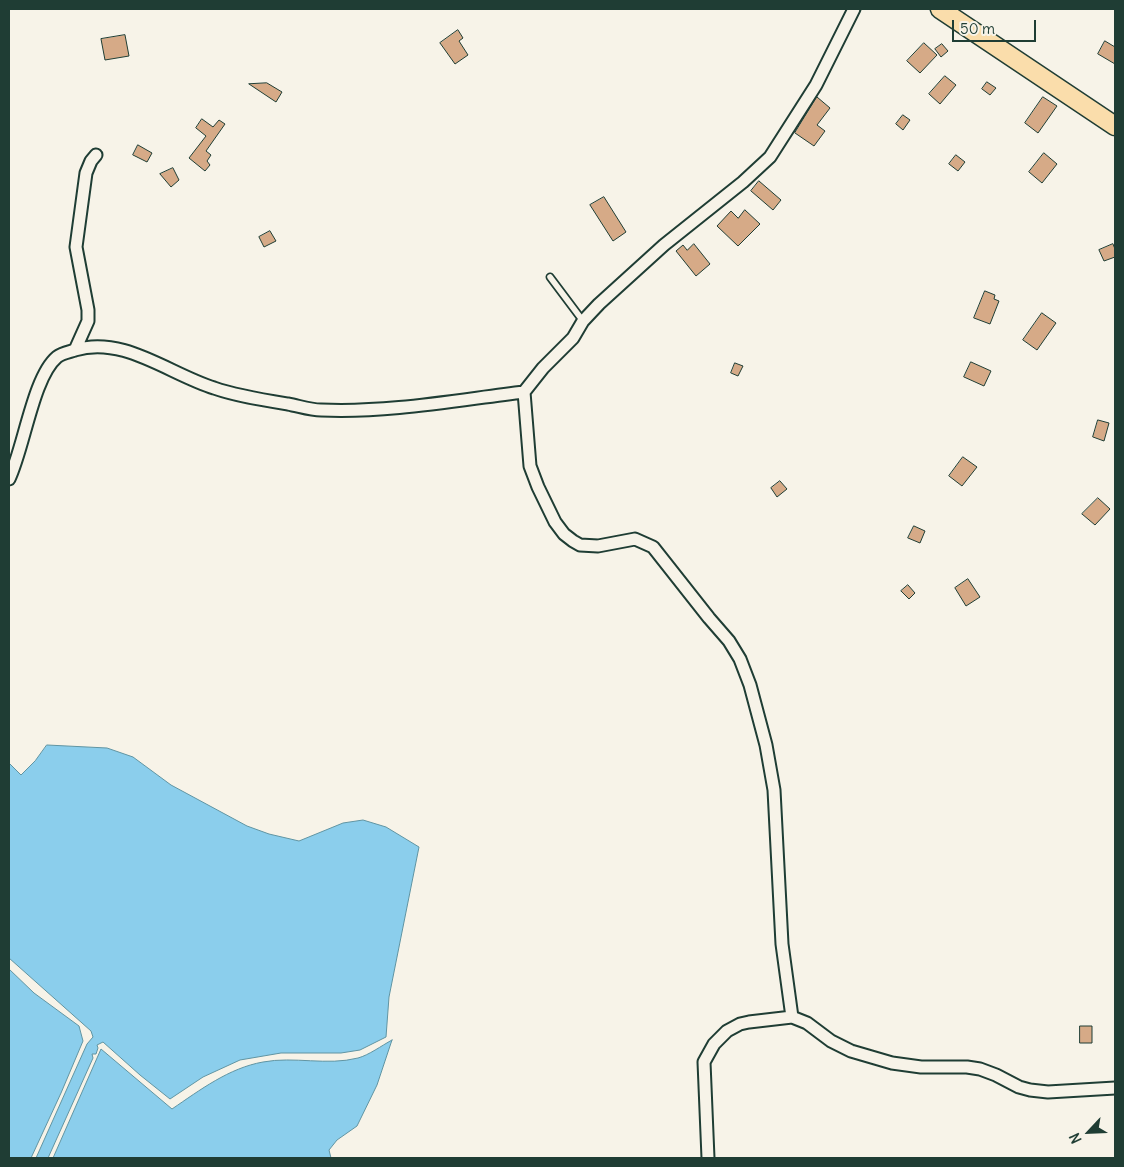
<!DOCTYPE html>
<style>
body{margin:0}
#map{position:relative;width:1124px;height:1167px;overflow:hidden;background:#f7f3e8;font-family:Delius,sans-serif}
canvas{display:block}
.frame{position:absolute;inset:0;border:10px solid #1f3d34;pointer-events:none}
.north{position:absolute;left:1064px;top:1107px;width:50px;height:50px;-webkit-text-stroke:4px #f7f3e8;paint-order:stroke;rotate:245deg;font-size:14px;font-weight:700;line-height:20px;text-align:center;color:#1f3d34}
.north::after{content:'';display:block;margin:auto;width:18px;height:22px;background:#1f3d34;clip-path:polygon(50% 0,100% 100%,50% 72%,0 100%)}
.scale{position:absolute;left:952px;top:20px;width:84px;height:22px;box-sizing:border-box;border:2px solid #1f3d34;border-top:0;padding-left:6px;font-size:15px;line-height:18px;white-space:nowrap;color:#1f3d34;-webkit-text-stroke:4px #f7f3e8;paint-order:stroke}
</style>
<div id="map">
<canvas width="1124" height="1167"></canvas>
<div class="frame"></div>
<div class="north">N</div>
<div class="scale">50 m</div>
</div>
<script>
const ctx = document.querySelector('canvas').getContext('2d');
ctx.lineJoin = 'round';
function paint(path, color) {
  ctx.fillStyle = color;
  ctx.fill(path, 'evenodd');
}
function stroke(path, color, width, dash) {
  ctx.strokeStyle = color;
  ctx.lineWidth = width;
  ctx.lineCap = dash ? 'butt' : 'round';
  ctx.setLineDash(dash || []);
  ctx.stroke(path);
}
const water = new Path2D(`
 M47,745L107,748L133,757L171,785L247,826L269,834L299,841L343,823L363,820L386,827L419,847L389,997L386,1037L360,1050L341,1053H281L240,1060L203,1077L170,1099L140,1075L103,1042L97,1045L98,1048L96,1054H92L93,1058L48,1158H36L87,1044L93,1037L91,1031L9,958V763L21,775L35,761Z
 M9,969L34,993L79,1026L83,1041L61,1093L31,1158H9Z
 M392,1040L377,1085L357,1126L337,1140L329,1150L331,1158H53L101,1049L172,1109C200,1090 229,1068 263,1062C294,1056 327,1066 358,1058C369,1055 381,1046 392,1040Z`);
const building = new Path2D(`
 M458,30L463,38L459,41L468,55L455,64L440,43Z
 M125,35L129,56L105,60L101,39Z
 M1105,41L1115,47V64L1098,54Z
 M924,43L937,55L920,73L907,61Z
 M942,44L948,51L941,57L935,49Z
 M945,76L956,85L940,104L929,94Z
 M987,82L996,88L990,95L982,89Z
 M267,83L282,92L276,102L249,84Z
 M817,97L830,108L817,125L825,131L814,146L795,133Z
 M1043,97L1057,106L1038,133L1025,123Z
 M903,115L910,120L903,130L896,124Z
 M202,119L213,127L219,120L225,124L206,151L211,155L207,161L210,165L205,171L189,158L206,136L196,128Z
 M138,145L152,153L147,162L133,155Z
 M1044,153L1057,164L1042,183L1029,172Z
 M956,155L965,162L958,171L949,164Z
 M173,168L179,180L171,187L160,174Z
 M759,181L781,200L773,210L751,191Z
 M604,197L626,232L613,241L590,205Z
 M745,210L760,224L738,246L717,226L731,211L738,218Z
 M270,231L276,241L264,247L259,237Z
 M694,244L710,264L696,276L676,251L683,245L687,250Z
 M1113,244L1115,249V257L1104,261L1099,250Z
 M985,291L995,295L994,299L999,301L990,324L974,318Z
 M1042,313L1056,323L1037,350L1023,340Z
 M971,362L991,371L984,386L964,377Z
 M735,363L743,366L738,376L731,373Z
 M1098,420L1109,423L1104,441L1093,437Z
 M963,457L977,467L962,486L949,476Z
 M780,481L787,489L777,497L771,488Z
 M1098,498L1110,509L1095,525L1082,514Z
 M914,526L925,531L920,543L908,538Z
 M968,579L980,597L966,606L955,588Z
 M908,585L915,593L909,599L901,591Z
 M1080,1026H1092V1043H1080Z`);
const lane = new Path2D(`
 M550,277L583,321`);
const street = new Path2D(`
 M75,350L88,321V310L76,247L86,173L91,161L96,155
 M9,479C24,448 33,377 57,357C62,353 69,352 75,350C123,335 169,374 214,388C237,396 263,400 288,404C299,406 310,410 321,410C389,413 457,400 524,392
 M792,1017L782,944L774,790L766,745L750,685L740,659L729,641L709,618L653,547L635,539L598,546L580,545L573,541L564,534L555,522L538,487L530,466L524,392L543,368L573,338L583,321L599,304L664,245L743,182L770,157L816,85L854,9
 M708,1158L704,1062L714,1044L727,1031L740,1024L749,1022L792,1017L807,1023L831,1041L851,1051L892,1063L921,1067H967L980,1069L996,1075L1019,1087L1030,1090L1048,1092L1115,1088`);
const primary = new Path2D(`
 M940,9L1115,126`);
paint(water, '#8bceec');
stroke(water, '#6094a2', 1);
paint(building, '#d6aa87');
stroke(building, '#1f3d34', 1);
stroke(lane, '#1f3d34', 9);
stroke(street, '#1f3d34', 15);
stroke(primary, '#1f3d34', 21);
stroke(lane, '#f7f3e8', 5.5);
stroke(street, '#f7f3e8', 11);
stroke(primary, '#faddab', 18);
</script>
